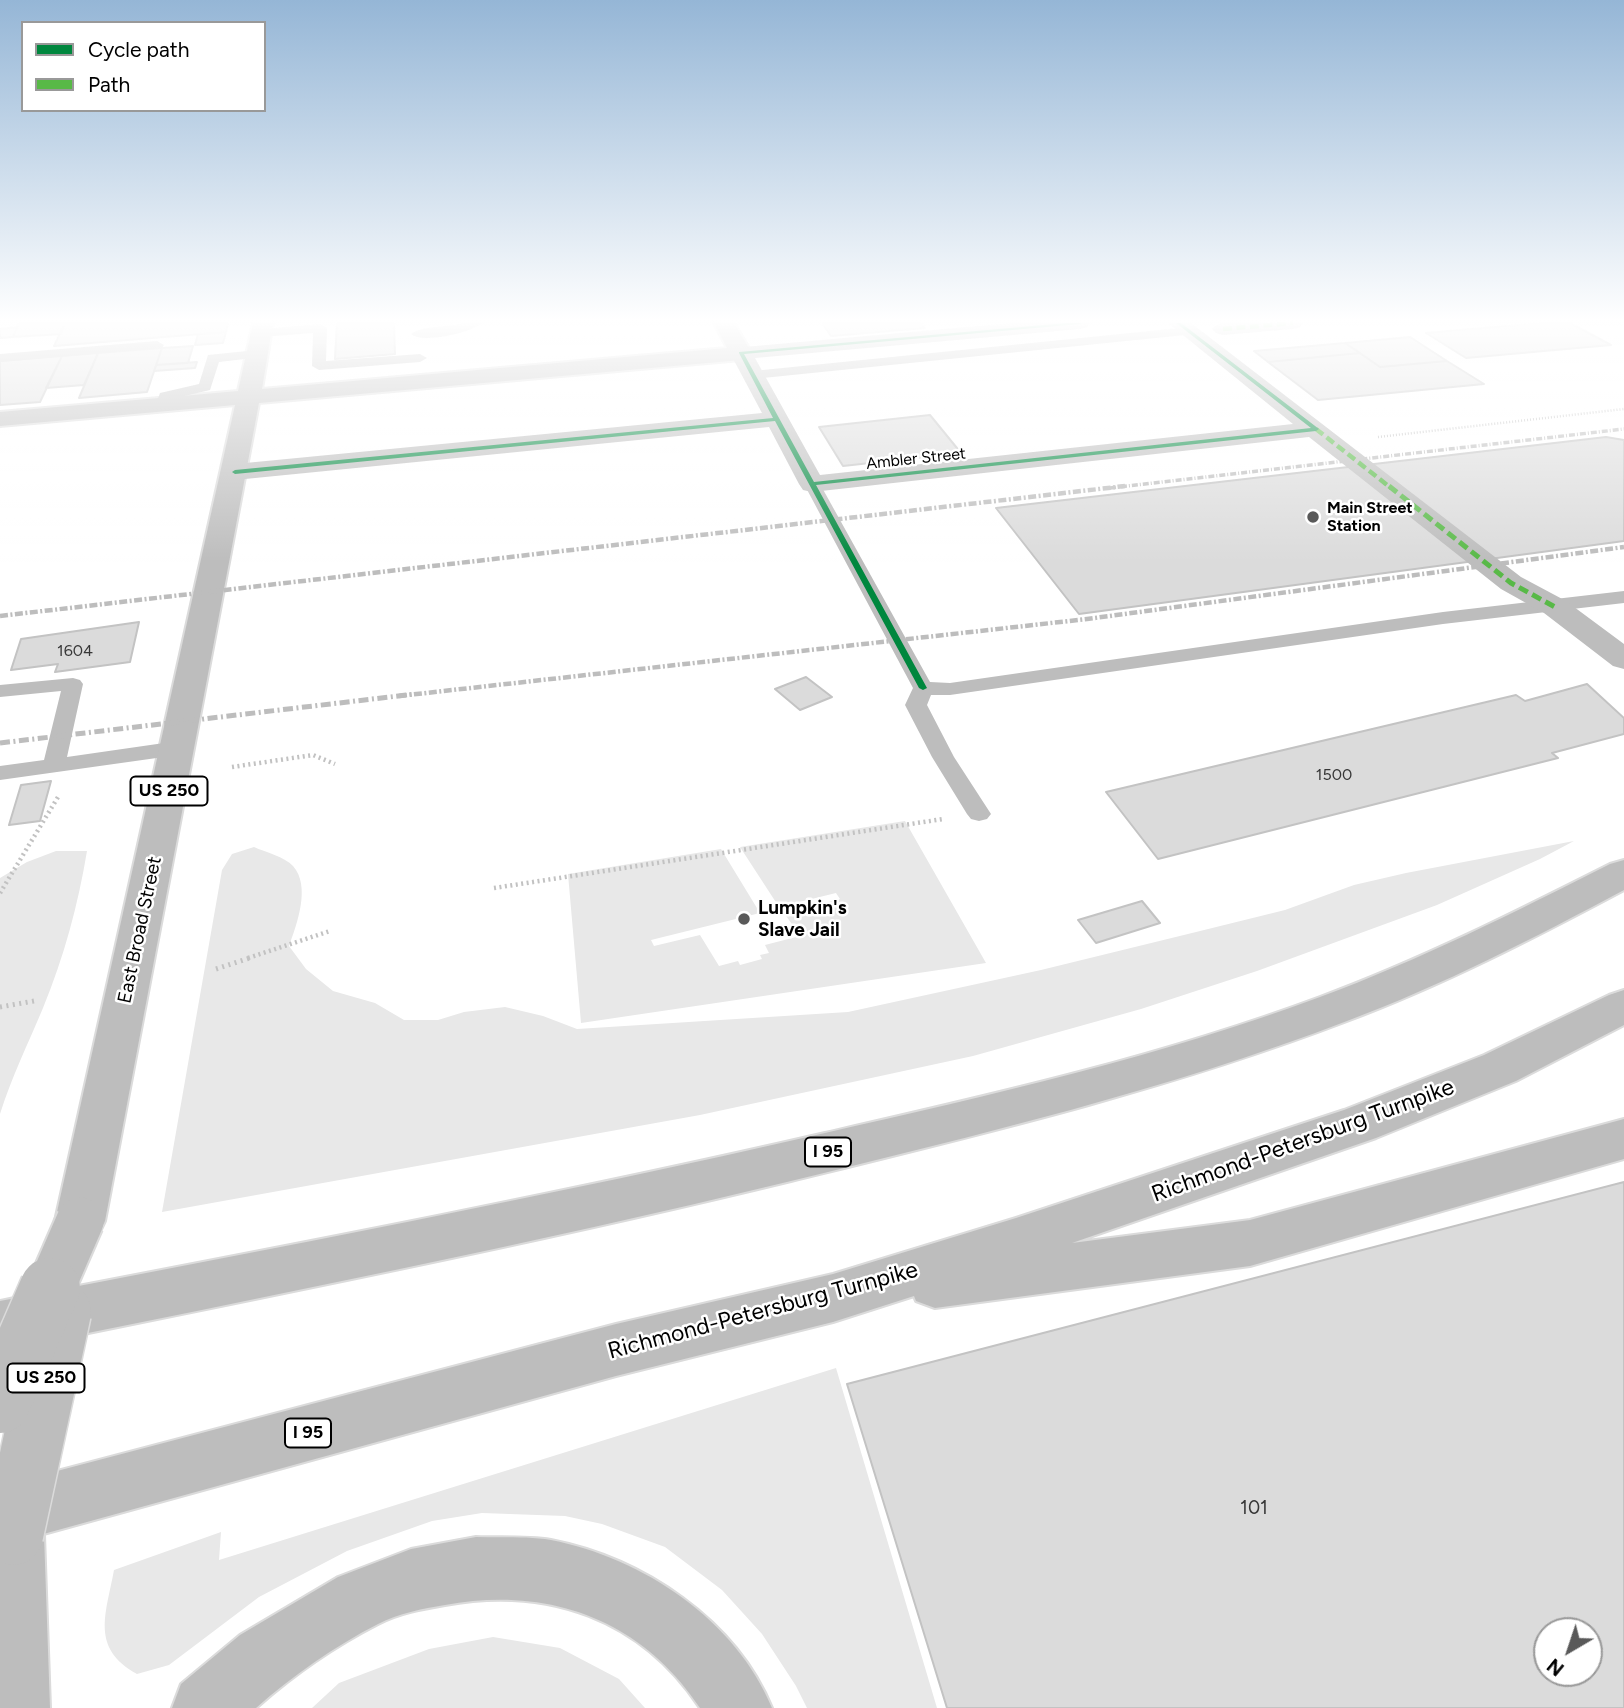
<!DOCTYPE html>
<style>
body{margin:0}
#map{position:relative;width:1624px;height:1708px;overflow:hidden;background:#fff;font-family:Figtree,sans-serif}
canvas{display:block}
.legend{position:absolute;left:21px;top:21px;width:245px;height:91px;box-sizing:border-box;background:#fff;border:2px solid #999;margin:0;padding:9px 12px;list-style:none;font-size:21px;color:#000}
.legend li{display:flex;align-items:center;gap:14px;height:35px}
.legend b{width:35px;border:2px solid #999}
.north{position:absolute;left:1533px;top:1617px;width:70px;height:70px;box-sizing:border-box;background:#fff;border:2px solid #999;border-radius:50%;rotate:219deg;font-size:19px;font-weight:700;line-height:28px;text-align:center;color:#000}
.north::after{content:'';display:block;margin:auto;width:24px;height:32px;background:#595959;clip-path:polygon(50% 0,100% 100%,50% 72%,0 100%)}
</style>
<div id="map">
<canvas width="1624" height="1708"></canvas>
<ul class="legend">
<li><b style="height:9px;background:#00873e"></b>Cycle path</li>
<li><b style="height:9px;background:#58b947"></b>Path</li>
</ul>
<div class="north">N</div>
</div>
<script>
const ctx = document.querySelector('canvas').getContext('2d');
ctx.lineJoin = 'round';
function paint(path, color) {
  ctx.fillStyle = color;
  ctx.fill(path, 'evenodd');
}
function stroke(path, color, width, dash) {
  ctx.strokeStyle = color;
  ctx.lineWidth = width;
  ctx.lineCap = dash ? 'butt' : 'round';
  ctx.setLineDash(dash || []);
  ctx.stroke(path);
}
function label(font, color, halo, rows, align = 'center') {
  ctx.font = font + ' Figtree,sans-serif';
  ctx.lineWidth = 5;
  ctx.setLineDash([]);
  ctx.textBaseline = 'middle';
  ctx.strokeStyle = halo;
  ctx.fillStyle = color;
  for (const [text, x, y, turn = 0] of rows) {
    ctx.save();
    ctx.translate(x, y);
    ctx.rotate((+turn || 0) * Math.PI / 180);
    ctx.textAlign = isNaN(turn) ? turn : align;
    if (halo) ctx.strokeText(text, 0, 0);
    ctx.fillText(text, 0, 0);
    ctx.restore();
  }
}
const green = new Path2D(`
 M905,821L986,963L581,1023L568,874L721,849L760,913L651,940L654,946L700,935L719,966L738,961L740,965L762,959L760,955L769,953L765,945L796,937L793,932L796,930L784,913L840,899L836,893L779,907L740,847Z
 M1574,841L1540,859L1437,905L1257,971L1141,1009L973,1056L700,1115L162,1212L222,870L232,854L254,847C265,852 285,857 293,866C311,886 297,924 289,946L306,969L333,991L375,1003L404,1020H438L464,1012L505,1007L543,1016L577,1029L848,1012L1041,970L1192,933L1285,910L1354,885L1406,873Z
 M56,851H87C78,905 64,957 43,1008C28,1044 12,1076 0,1114V878L27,862Z
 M836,1368L937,1708H807L796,1686L762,1634L722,1590L665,1547L602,1524L565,1516L482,1513L432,1521L347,1551L259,1597L169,1665L137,1674C90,1648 106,1614 114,1570L221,1532L219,1560Z
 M493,1637L560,1648L619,1679L645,1708H312L339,1683L429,1649Z`);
const building = new Path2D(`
 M19,323H65L61,334L13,337Z
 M65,323H228L226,332L54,346Z
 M337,323H394L395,354L335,359Z
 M822,323H921L925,328L831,336Z
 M1541,323H1570L1611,345L1466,358L1426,333Z
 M17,327L13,337L0,338V329Z
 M226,332L223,343L195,345L198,334Z
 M1410,337L1447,361L1380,367L1345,343Z
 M1345,343L1360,353L1268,362L1254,351Z
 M193,346L188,363L156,365L162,348Z
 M162,348L147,392L79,398L98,353Z
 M98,353L84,385L46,388L62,356Z
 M1360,353L1380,367L1447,361L1484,384L1318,400L1268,362Z
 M62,356L40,402L0,405V361Z
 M197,362L195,368L154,371L156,365Z
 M930,415L961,453L843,466L819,427Z
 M1606,437L1624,440V541L1079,614L996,508Z
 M139,622L130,662L55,672L58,664L11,670L21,639Z
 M806,677L832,697L800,710L775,689Z
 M1587,684L1624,718V734L1552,753L1558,758L1158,859L1106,792L1516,695L1525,701Z
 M51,781L40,821L9,825L21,785Z
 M1142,901L1160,923L1096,943L1078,920Z
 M1624,1182V1708H947L847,1384ZM1547,1631H1589V1673H1547Z`);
const pathFar2 = new Path2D(`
 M1378,437L1624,409`);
const pathFar1 = new Path2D(`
 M232,767L313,755L335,764
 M494,888L943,819
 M0,893L58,797
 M248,958L330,931`);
const path = new Path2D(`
 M216,969L253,957
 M0,1007L34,1001`);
const lane = new Path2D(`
 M463,323H482C470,333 423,344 411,334C423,325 447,328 463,323Z
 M320,324L327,328L326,361L420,354L427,358L420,362L319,370L312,366L313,333L261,337L254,333L261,329Z
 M1190,327L1197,331L1195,334L753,379L746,375L753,371Z
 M157,341L164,345L162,348L0,362V354Z
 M257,350L262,351V357L219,362L210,390L172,399L168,407H158L156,404L160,393L199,384L208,355Z
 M812,479L820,484L930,682L950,683L1443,612L1624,591V603L1443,624L950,695H931L927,705L954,757L991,814L987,819L979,821L971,819L967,814L932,757L905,705L913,688L804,484Z
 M73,678L80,680L83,684L67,757L178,741L186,743L189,748L186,753L178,755L0,780V766L44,760L61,691L0,697V685Z`);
const street = new Path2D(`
 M1011,323H1090L1087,327L1080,329L755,358L820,475L1293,424L1168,323H1191L1521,577L1566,601L1624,644V669L1613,666L1544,613L1501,589L1309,437L812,492L803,490L799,484L769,427L235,480L226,477L222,472L226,467L235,464L762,413L730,353L733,348Z
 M1223,323H1303L1300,327L1293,329L1223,335L1216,333L1212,329L1216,325Z`);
const primary = new Path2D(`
 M253,323H273L262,389L727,348L714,323H734L752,353L749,358L741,360L259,403L105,1221L98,1236L80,1243L62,1236L55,1221L235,405L0,426V412L238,391Z
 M13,1504L35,1513L44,1535L50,1708H0V1510Z`);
const highway = new Path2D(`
 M1624,860V890C1534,938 1443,985 1347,1021C1167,1090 978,1135 791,1181C529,1245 264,1297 0,1351V1301C276,1248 551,1196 825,1133C991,1095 1159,1057 1320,997C1420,960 1515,912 1610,864Z
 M1624,990V1025L1516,1081L1376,1138L1072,1243L1250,1220L1624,1119V1159L1250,1266L935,1308L916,1301L914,1296L833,1322L616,1376L0,1546V1486L616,1324L833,1274L1016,1218L1344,1110L1484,1055L1609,995Z
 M476,1537C500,1538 527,1536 551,1540C643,1558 736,1620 772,1708H700C641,1619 548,1586 445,1605C422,1609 399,1613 378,1624C335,1646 292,1676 256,1708H172L181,1684L240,1635L338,1577L411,1549Z`);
const railFar2 = new Path2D(`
 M1110,488L1624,429`);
const railFar1 = new Path2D(`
 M0,616L1125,486
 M399,696L1087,619L1624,547`);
const rail = new Path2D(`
 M0,743L415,694`);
const primaryBridge = new Path2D(`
 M13,1535L61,1312`);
const highwayBridgeFar1 = new Path2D(`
 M50,1290L80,1221`);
const highwayBridge = new Path2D(`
 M0,1403L50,1288`);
const quietFar1 = new Path2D(`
 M1223,329L1293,323
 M1316,429L1391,488`);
const quiet = new Path2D(`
 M1389,486L1511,583L1555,607`);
const cycleway = new Path2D(`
 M1066,323H1082L1080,324L744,354L814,482L1311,428L1176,323H1181L1319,429L1316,431L816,485L927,688L923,690L919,688L775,421L235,474L232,472L235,470L773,418L739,353V352Z`);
const markers = [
 [1313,517,7,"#595959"],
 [744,919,7,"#595959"]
];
const farStreetnames = [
 ["Ambler Street",916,459,-6]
];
const farPoinames = [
 ["Main Street",1327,508],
 ["Station",1327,526]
];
const numberNames = [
 ["1604",75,651],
 ["1500",1334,775]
];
const shields = [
 [169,791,77],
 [828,1152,46],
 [46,1378,77],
 [308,1433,46]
];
const shieldNames = [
 ["US 250",169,791],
 ["I 95",828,1152],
 ["US 250",46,1378],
 ["I 95",308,1433]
];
const poiNames = [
 ["Lumpkin's",758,908],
 ["Slave Jail",758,930]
];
const streetNames = [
 ["East Broad Street",140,930,-78]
];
const nearNumbernames = [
 ["101",1254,1508]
];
const nearStreetnames = [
 ["Richmond-Petersburg Turnpike",1303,1141,-20],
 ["Richmond-Petersburg Turnpike",763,1311,-15]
];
paint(green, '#e8e8e8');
paint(building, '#dbdbdb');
stroke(building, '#c3c3c3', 2);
stroke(primary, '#dbdbdb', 4);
stroke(highway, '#dbdbdb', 4);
stroke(pathFar2, '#c2c2c2', 2.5, [1, 2]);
stroke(pathFar1, '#c2c2c2', 4.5, [2, 3.5]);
stroke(path, '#c2c2c2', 5, [2, 4.5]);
paint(lane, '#bdbdbd');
paint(street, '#bdbdbd');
paint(primary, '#bdbdbd');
paint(highway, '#bdbdbd');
stroke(railFar2, '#bdbdbd', 3.5, [6, 2, 1, 2]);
stroke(railFar1, '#bdbdbd', 4.5, [8, 2.5, 2, 2.5]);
stroke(rail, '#bdbdbd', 5, [10, 3.5, 2, 3.5]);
stroke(primaryBridge, '#dbdbdb', 63, []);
stroke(highwayBridgeFar1, '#dbdbdb', 51, []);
stroke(highwayBridge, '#dbdbdb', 63, []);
stroke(primaryBridge, '#bdbdbd', 60);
stroke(highwayBridgeFar1, '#bdbdbd', 47);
stroke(highwayBridge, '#bdbdbd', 60);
stroke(quietFar1, '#58b947', 4.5, [9, 4.5]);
stroke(quiet, '#58b947', 5, [10, 5]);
paint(cycleway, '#00873e');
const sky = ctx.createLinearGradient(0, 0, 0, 562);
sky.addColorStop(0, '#95b6d6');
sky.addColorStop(0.57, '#fff');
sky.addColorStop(1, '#ffffff00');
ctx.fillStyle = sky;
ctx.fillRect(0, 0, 1624, 562);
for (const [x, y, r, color] of markers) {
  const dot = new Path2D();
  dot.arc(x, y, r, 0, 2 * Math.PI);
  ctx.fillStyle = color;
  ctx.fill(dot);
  stroke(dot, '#fff', 2.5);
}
label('16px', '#000', '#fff', farStreetnames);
label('bold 16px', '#000', '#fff', farPoinames, 'left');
label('16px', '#373737', null, numberNames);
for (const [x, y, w] of shields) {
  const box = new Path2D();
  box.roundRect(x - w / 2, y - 14.5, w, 29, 5);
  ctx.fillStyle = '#fff';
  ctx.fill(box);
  stroke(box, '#000', 2);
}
label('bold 18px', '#000', null, shieldNames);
label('bold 19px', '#000', '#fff', poiNames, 'left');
label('19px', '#000', '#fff', streetNames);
label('19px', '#373737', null, nearNumbernames);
label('23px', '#000', '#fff', nearStreetnames);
</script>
